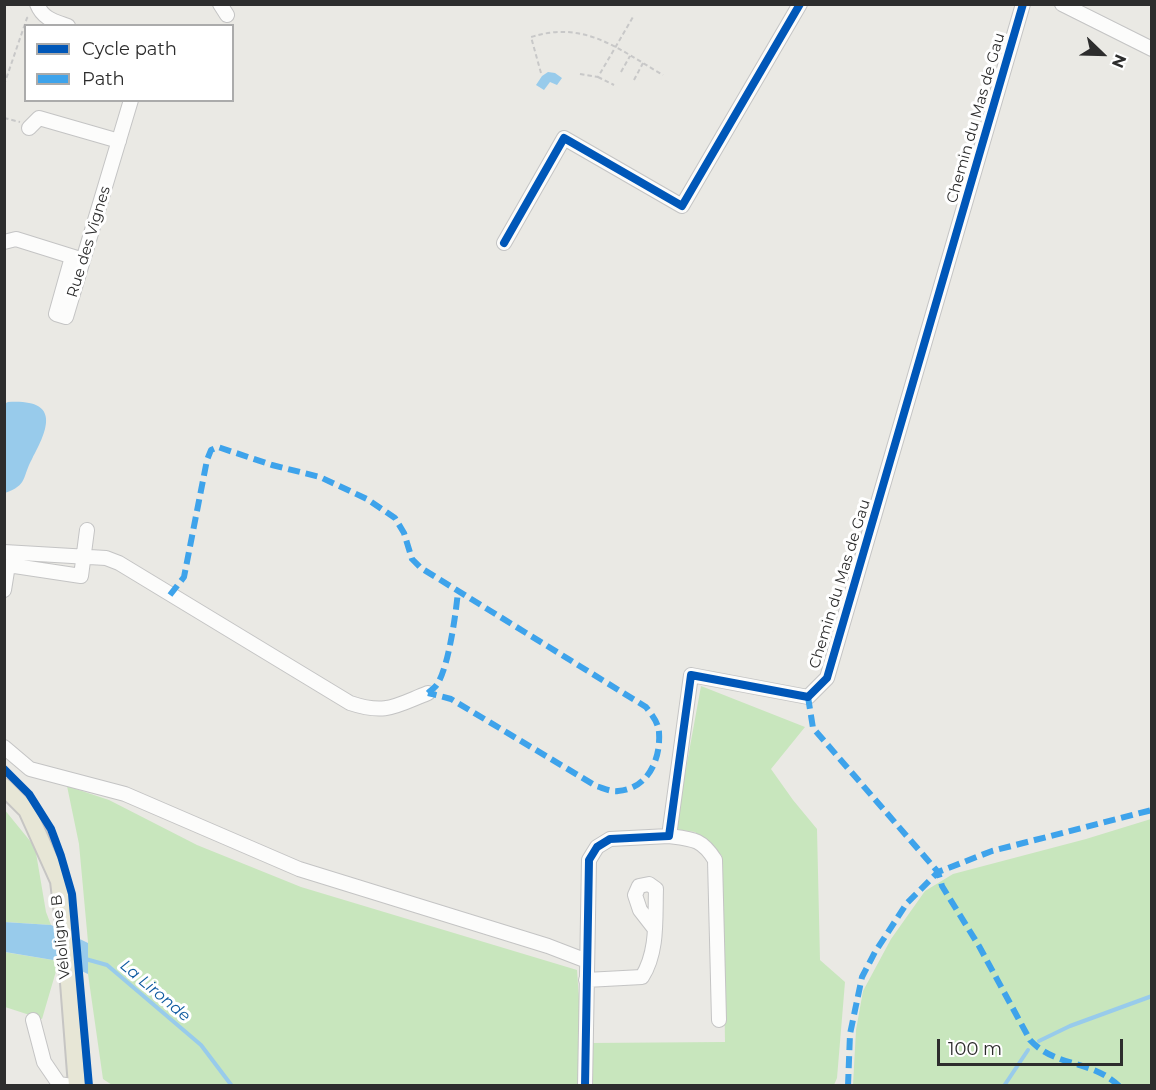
<!DOCTYPE html>
<meta charset="utf-8">
<style>
body{margin:0}
#map{position:relative;width:1156px;height:1090px;overflow:hidden;background:#eae9e4;font-family:Montserrat,sans-serif}
canvas{display:block}
.frame{position:absolute;inset:0;border:6px solid #2d2d2d;pointer-events:none}
.legend{position:absolute;left:24px;top:24px;width:210px;height:78px;box-sizing:border-box;background:#fff;border:2px solid #ababab;margin:0;padding:8px 10px;list-style:none;font-size:18px;color:#2d2d2d}
.legend li{display:flex;align-items:center;gap:12px;height:30px}
.legend b{width:30px;border:2px solid #ababab}
.north{position:absolute;left:1072px;top:24px;width:60px;height:60px;-webkit-text-stroke:4px #fff;paint-order:stroke;rotate:113deg;font-size:16px;font-weight:700;line-height:24px;text-align:center;color:#2d2d2d}
.north::after{content:'';display:block;margin:auto;width:21px;height:27px;background:#2d2d2d;clip-path:polygon(50% 0,100% 100%,50% 72%,0 100%)}
.scale{position:absolute;left:937px;top:1039px;width:186px;height:27px;box-sizing:border-box;border:3px solid #2d2d2d;border-top:0;padding-left:8px;font-size:18px;line-height:21px;white-space:nowrap;color:#2d2d2d;-webkit-text-stroke:4px #fff;paint-order:stroke}
</style>
<div id="map">
<canvas width="1156" height="1090"></canvas>
<div class="frame"></div>
<ul class="legend">
<li><b style="height:8px;background:#0057b8"></b>Cycle path</li>
<li><b style="height:8px;background:#3ea3eb"></b>Path</li>
</ul>
<div class="north">N</div>
<div class="scale">100 m</div>
</div>
<script>
const ctx = document.querySelector('canvas').getContext('2d');
ctx.lineJoin = 'round';
function paint(path, color) {
  ctx.fillStyle = color;
  ctx.fill(path, 'evenodd');
}
function stroke(path, color, width, dash) {
  ctx.strokeStyle = color;
  ctx.lineWidth = width;
  ctx.lineCap = dash ? 'butt' : 'round';
  ctx.setLineDash(dash || []);
  ctx.stroke(path);
}
function label(font, color, halo, rows, align = 'center') {
  ctx.font = font + ' Montserrat,sans-serif';
  ctx.lineWidth = 6;
  ctx.setLineDash([]);
  ctx.textBaseline = 'middle';
  ctx.strokeStyle = halo;
  ctx.fillStyle = color;
  for (const [text, x, y, turn = 0] of rows) {
    ctx.save();
    ctx.translate(x, y);
    ctx.rotate((+turn || 0) * Math.PI / 180);
    ctx.textAlign = isNaN(turn) ? turn : align;
    if (halo) ctx.strokeText(text, 0, 0);
    ctx.fillText(text, 0, 0);
    ctx.restore();
  }
}
const green = new Path2D(`
 M701,686L805,727L771,769L793,800L817,829L820,960L845,982L837,1078L834,1085H593L591,1082L588,1043L725,1042L722,856L695,832L675,829Z
 M67,786L109,800L197,845L301,887L577,970L585,1085H112L103,1079L88,974V942L79,844Z
 M4,809L35,847L46,912L51,925L5,922Z
 M1151,819V1085H853L856,1030L863,991L891,939L925,891L953,874L1086,839Z
 M4,952L59,961L42,1019L5,1007Z`);
const water = new Path2D(`
 M548,72L555,73L562,78L557,85L550,82L544,90L536,85L542,76Z
 M8,402C59,399 50,426 32,459C22,477 28,485 5,493L4,404Z
 M4,922L51,925L88,943V974L59,961L5,952Z`);
const stream = new Path2D(`
 M82,958L107,965L201,1045L232,1086
 M1039,1041L1070,1026L1152,996
 M1004,1086L1028,1050`);
const path = new Path2D(`
 M621,72L630,56
 M541,73L531,37C585,20 618,49 663,75
 M580,74L598,77L633,17
 M598,77L614,85
 M634,80L643,63
 M4,85L27,18L29,16
 M4,118L20,122`);
const minor = new Path2D(`
 M37,4C43,19 54,21 68,26
 M220,4L227,15
 M1062,4L1152,49
 M29,128L39,118L119,141
 M4,242L16,239L80,259
 M504,243L564,138L682,206L800,4
 M72,257L56,314L66,317L131,100
 M4,552L106,558L119,563L350,703C386,715 395,706 428,693
 M4,590L8,565L81,576L87,530
 M4,747L30,769L125,794L299,869L548,946L587,961
 M669,836C693,839 702,839 715,860L719,1020
 M586,980L642,977C658,952 655,919 656,889L649,884L639,886L635,895L640,910L654,928
 M33,1020L44,1062L59,1084L72,1086
 M585,1086L589,860L597,847L610,839L669,836L691,675L808,697L827,678L1023,4`);
const major = new Path2D(`
 M4,787L27,810L59,881L65,931L77,1086`);
const quiet = new Path2D(`
 M170,595L184,577L207,460L211,450L218,447L272,465L320,477L367,499L395,518L404,533L412,559L421,568L646,707C652,715 658,722 659,732C661,759 648,789 618,791C611,792 603,788 596,786L451,699L428,693
 M428,693C431,690 436,687 438,683C449,664 456,613 458,591
 M808,697L813,728L938,872L942,886L979,946L1030,1040C1056,1068 1091,1059 1119,1086
 M848,1086L850,1034L862,977L875,952L907,903L938,872L992,851L1152,810`);
const cycleway = new Path2D(`
 M504,243L564,138L682,206L800,4
 M4,769L29,794L51,829L61,856L72,894L89,1086
 M585,1086L589,860L597,847L610,839L669,836L691,675L808,697L827,678L1023,4`);
const streetNames = [
 ["Chemin du Mas de Gau",976,118,-74],
 ["Rue des Vignes",89,242,-73],
 ["Chemin du Mas de Gau",840,584,-73],
 ["Véloligne B",61,937,-96]
];
const waterNames = [
 ["La Lironde",155,991,40]
];
paint(green, '#c8e6bd');
paint(water, '#98cbeb');
stroke(stream, '#98cbeb', 4);
stroke(minor, '#c4c4c4', 16);
stroke(major, '#c6c5c3', 20);
stroke(path, '#c8c8c8', 2, [4.5, 3]);
stroke(minor, '#fcfcfb', 14);
stroke(major, '#e7e6d6', 16);
stroke(quiet, '#3ea3eb', 6, [12, 6]);
stroke(cycleway, '#0057b8', 8);
label('15px', '#2d2d2d', '#fff', streetNames);
label('italic 16px', '#0e5ba0', '#fff', waterNames);
</script>
